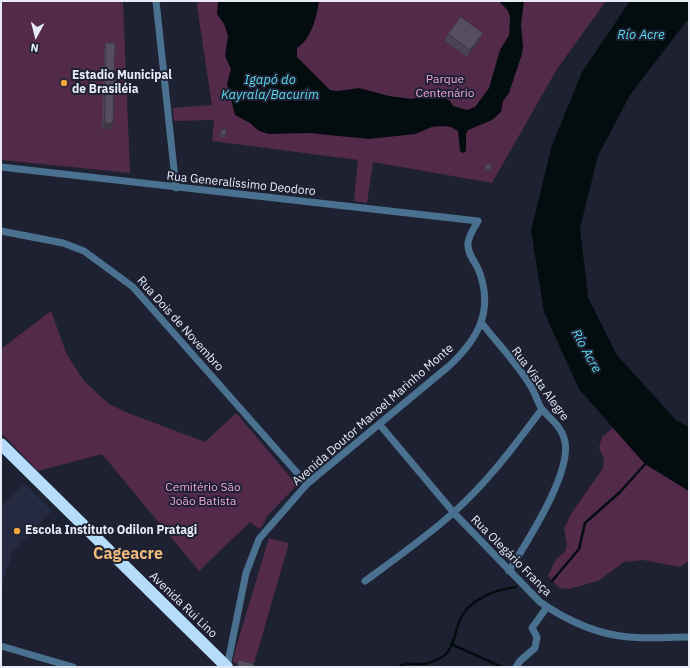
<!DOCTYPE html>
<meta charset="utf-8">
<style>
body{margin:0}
#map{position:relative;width:690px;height:668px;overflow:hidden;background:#1d2132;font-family:"IBM Plex Sans",sans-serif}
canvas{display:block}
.frame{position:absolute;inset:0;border:2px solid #e7ebf6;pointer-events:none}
.north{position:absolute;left:16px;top:16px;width:40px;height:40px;-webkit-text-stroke:3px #1d2132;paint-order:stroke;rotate:187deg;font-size:11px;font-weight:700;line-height:16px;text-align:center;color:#e7ebf6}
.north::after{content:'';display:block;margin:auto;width:14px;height:18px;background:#e7ebf6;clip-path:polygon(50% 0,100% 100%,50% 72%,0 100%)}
</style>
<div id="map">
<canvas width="690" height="668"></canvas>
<div class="frame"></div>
<div class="north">N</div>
</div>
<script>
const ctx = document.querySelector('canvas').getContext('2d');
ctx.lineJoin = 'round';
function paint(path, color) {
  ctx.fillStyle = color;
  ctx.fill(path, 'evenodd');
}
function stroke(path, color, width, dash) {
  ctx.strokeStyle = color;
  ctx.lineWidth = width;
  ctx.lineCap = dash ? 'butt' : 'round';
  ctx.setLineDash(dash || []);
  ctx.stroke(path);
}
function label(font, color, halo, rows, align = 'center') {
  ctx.font = font + ' "IBM Plex Sans",sans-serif';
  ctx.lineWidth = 4;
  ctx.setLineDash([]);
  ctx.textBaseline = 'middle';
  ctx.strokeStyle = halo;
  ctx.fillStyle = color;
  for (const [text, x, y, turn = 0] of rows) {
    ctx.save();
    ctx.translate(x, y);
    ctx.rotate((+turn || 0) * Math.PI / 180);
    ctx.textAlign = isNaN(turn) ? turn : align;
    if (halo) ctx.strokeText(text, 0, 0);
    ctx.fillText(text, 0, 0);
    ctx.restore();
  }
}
const built = new Path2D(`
 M24,483L52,511L13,551L1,589V507Z`);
const green = new Path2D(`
 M1,1H123L130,173L1,160Z
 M198,1H606L557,69L492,183L373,162L367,203L354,201L358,160L212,141L214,120L174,121L173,108L212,105L197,6Z
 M51,311L67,355L84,381L109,404L123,411L205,442L236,413L297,485L267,516L262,527L258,528L250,522L199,571L102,454L38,471L1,433V349Z
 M613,428L645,464L689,491V561L680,567L643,560L624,562L598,581L569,589L559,588L548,576L556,559L565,552L567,545L564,529L571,514L603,468L604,458L599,448L602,437Z
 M269,538L289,543L253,667H251L233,662L235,651Z`);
const water = new Path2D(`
 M218,1H319C317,16 311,40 297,48V57L330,90L338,91L359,88L389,96L412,99L421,96H441L450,101L453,106L467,110L475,107L489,88L500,50L509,35L510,17L508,11L499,1H524L521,25L523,47L522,54L509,93L503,101L501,112L492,120L468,130L466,134V151L463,153L460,151L458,131L451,127L443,126L432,127L415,134L369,139L309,133L269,134L259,131L250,123L235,115L227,84L231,69L225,56L228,36L224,24L217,14Z
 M630,1H689V18L630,95L598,156L580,228L588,297L617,355L676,420L689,427V491L645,464L579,389L544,312L531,230L552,145L582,72Z`);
const stream = new Path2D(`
 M552,581L579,549L585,523L620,492L647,462
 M451,644L502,667
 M399,667C406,661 413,665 422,664C428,664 437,660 442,657C453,651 455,632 459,622C467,600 494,590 516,587`);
const street = new Path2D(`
 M156,1L176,188
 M1,167L478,221
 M1,231L63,243L84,251L133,287L307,484
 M481,322C497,343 516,362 530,385C535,392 537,402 542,409C550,419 560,425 564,438C575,469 526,543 509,571
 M380,425L454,513L540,602C566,620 597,634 628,637C648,639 669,637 689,637
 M365,581C395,559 425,538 453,513C487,483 515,445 542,409
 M1,646L73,667
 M227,667L246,573L259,539L307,484L449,366C478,339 494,311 479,271C475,261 467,254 468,243C469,235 474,228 478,221
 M516,667L520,661L535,648L537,637L532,628L547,607`);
const highway = new Path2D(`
 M1,444L227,667`);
const wall = new Path2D(`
 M448,34L480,40L467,57L445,41Z
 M106,43L110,130H102L104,50Z
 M220,133L226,134L224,138L219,136Z
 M485,165L491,169V172H486L485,167Z`);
const shadedWall = new Path2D(`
 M483,33L480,40L467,57L470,50Z
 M105,123H113L110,130H102Z
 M491,169V172H486V170Z`);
const building = new Path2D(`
 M461,17L483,33L470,50L448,34Z
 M106,43H115L113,123H105Z
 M223,129L227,131L224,136L220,133Z
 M491,164V169L486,170L485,165Z
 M239,660L254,664L253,667H237Z`);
const markers = [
 [64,83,4,"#f1a540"],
 [17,531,4,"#f1a540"]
];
const poiNames = [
 ["Estadio Municipal",72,76],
 ["de Brasiléia",72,90],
 ["Escola Instituto Odilon Pratagi",25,531]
];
const parkNames = [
 ["Parque",445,80],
 ["Centenário",445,94],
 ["Cemitério São",203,488],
 ["João Batista",203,502]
];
const streetNames = [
 ["Rua Generalíssimo Deodoro",241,184,6],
 ["Rua Dois de Novembro",180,324,48],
 ["Rua Vista Alegre",540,384,54],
 ["Avenida Doutor Manoel Marinho Monte",373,415,-41],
 ["Rua Olegário França",511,556,45],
 ["Avenida Rui Lino",183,605,44]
];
const waterNames = [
 ["Río Acre",641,35],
 ["Igapó do",270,80],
 ["Kayrala/Bacurim",270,95],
 ["Río Acre",586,351,61]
];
const districtNames = [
 ["Cageacre",128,554]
];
paint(built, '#252a41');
paint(green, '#542a4a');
paint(water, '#030d0f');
stroke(stream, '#030d0f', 2.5);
stroke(street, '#4a7290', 7);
stroke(highway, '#b6dcfb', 12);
paint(wall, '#4a4353');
paint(shadedWall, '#3c3743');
paint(building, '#564e60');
stroke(building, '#3c3743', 1);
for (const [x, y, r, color] of markers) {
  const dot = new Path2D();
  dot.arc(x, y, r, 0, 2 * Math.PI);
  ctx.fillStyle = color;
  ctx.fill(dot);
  stroke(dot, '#1d2132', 1.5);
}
label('bold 12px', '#e7ebf6', '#1d2132', poiNames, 'left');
label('12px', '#f2a5df', '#1d2132', parkNames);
label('12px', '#e7ebf6', '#1d2132', streetNames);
label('italic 13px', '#58daf0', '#1d2132', waterNames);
label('bold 16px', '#eeb97b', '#1d2132', districtNames);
</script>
